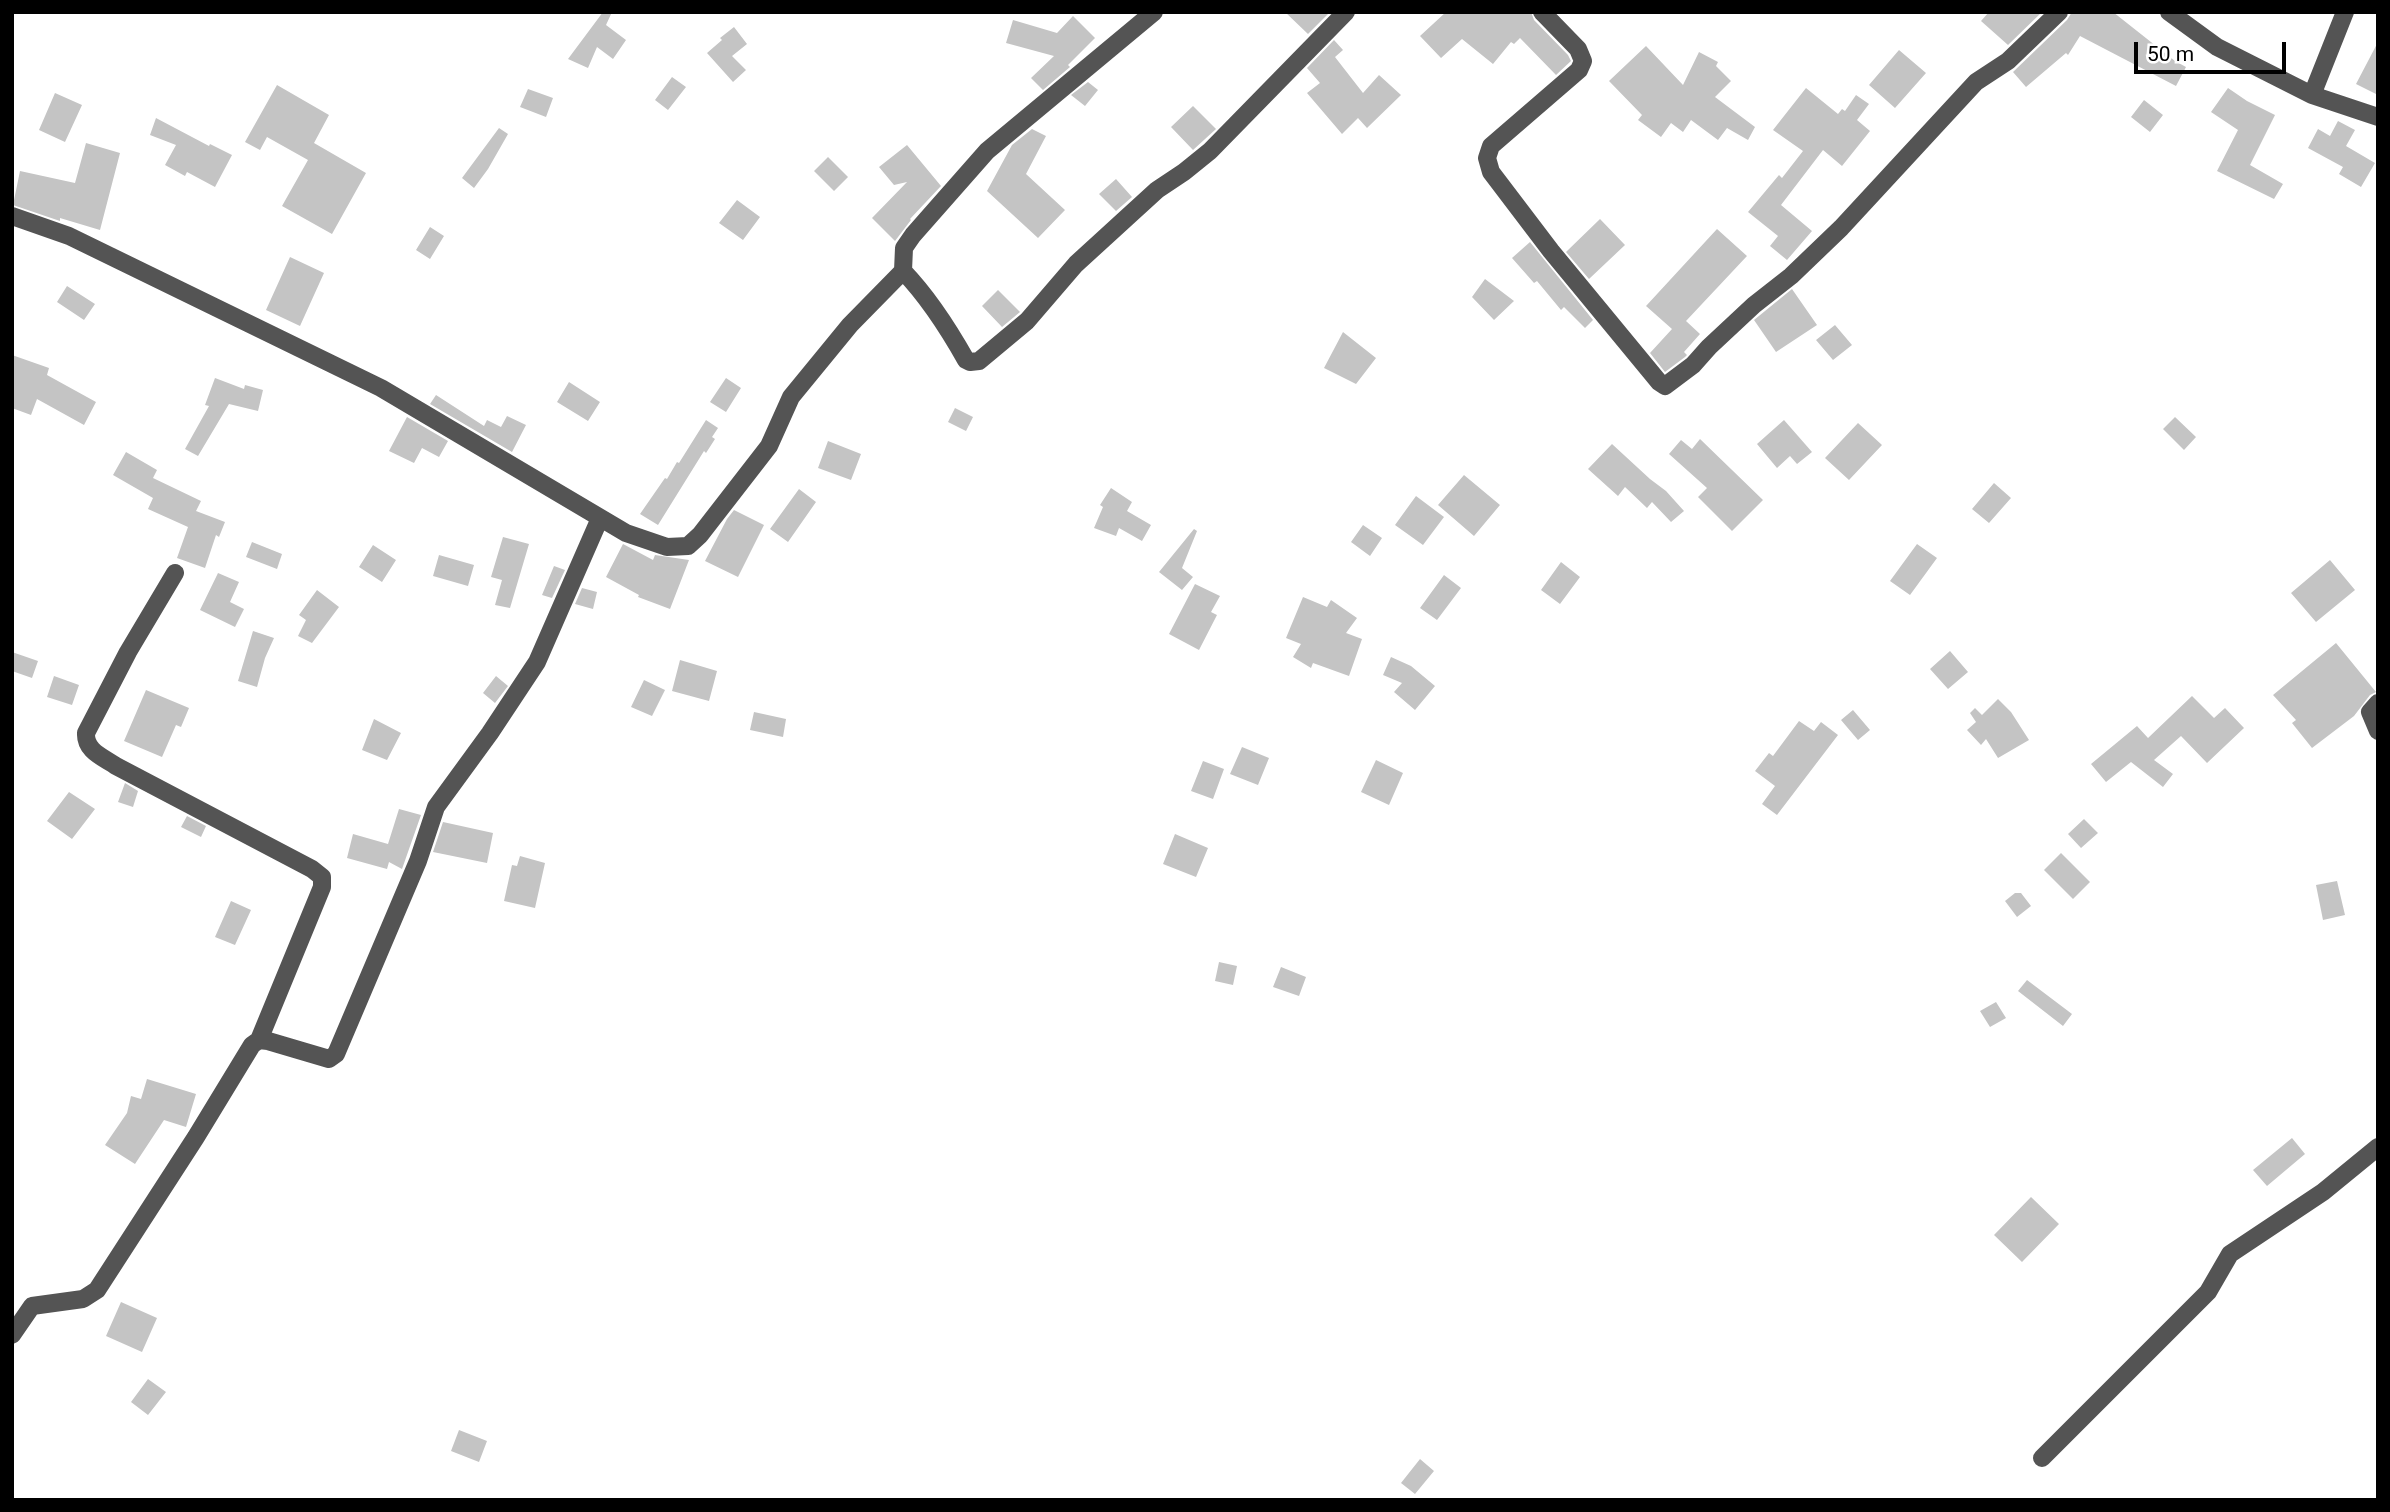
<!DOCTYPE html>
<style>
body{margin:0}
#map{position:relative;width:2390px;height:1512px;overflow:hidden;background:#fff;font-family:Roboto,sans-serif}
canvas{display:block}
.frame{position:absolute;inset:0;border:14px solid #000;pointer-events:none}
.scale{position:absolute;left:2134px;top:42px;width:152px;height:32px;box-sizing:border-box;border:4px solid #000;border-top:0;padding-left:9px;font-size:21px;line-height:24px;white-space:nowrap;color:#000;-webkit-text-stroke:5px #fff;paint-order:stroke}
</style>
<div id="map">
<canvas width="2390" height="1512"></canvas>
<div class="frame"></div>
<div class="scale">50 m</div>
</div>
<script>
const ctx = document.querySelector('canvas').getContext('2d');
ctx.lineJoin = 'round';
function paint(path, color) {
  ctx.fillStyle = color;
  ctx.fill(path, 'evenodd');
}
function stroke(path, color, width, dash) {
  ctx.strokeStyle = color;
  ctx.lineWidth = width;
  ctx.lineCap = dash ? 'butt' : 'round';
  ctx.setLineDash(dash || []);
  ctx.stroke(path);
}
const building = new Path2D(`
 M603,12H612L606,25L626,40L613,59L597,47L588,68L568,59Z
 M1285,12H1330L1308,34Z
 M1446,12H1531L1534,20L1568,55L1571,61L1556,75L1520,38L1514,44L1511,42L1493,64L1462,39L1441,58L1420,36Z
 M1989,12H2042L2008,45L1981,21Z
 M2072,12H2113L2175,61L2186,67L2176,86L2080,36L2068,55L2066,53L2026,87L2013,72L2067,20Z
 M1073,16L1095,38L1068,65L1070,67L1043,90L1031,78L1054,56L1006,43L1013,20L1057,33Z
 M734,27L747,44L732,56L746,70L733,82L707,53L722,40L720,38Z
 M1334,40L1343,50L1335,57L1363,93L1379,75L1401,95L1367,128L1358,118L1342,134L1307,93L1320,83L1307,68Z
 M2378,42V95L2356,84Z
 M1646,46L1683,85L1699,52L1718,62L1716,66L1731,81L1715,97L1755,127L1748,140L1727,128L1718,140L1691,120L1683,132L1671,123L1661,137L1638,120L1642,115L1609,81Z
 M1899,50L1926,73L1895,108L1869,85Z
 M672,77L686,87L668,110L655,100Z
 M1088,82L1098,90L1085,106L1071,95Z
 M277,85L329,115L314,143L366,173L332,234L282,206L308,160L267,137L260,150L245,142Z
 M1806,88L1838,114L1842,109L1845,111L1856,95L1869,104L1857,120L1870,131L1842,166L1823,150L1781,205L1812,231L1787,260L1770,246L1778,236L1748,212L1779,175L1782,178L1803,151L1773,130Z
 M2228,88L2247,101L2275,115L2250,165L2283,184L2274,199L2217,171L2238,130L2211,112Z
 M528,89L553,98L546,117L520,107Z
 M55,93L82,105L65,142L39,130Z
 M2144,100L2163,115L2150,132L2131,117Z
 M1193,106L1216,129L1193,150L1171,127Z
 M156,118L209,146L210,144L232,155L215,187L187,172L185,176L165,165L176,145L150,135Z
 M2338,121L2355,130L2346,146L2375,163L2361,187L2339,174L2343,167L2308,148L2318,129L2330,136Z
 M499,128L508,134L488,169L474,188L462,178Z
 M1032,129L1046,136L1026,174L1065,210L1038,238L987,191L1012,145Z
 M86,143L120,153L100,230L60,218V221L13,205L20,171L75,183Z
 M907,145L941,186L910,219L911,220L895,241L872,218L907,182L894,185L879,167Z
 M828,157L848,177L834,191L814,171Z
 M1116,179L1132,197L1116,211L1099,194Z
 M737,200L760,217L743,240L719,223Z
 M1600,219L1625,245L1589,279L1566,252Z
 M430,227L444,236L430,259L416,250Z
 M1717,229L1747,256L1686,321L1700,334L1684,352L1687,355L1685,357L1665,372L1650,353L1672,329L1646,306Z
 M1530,242L1593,320L1585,328L1564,307L1561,310L1537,281L1534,283L1512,258Z
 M290,257L324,273L300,326L266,310Z
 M1485,279L1514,301L1494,320L1472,297Z
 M67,286L95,304L84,320L57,302Z
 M1792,289L1817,325L1776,352L1754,320Z
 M998,290L1020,312L1002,327L982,306Z
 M1835,325L1852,345L1833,360L1816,340Z
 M1343,332L1376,358L1356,384L1324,368Z
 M12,355L49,368L47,375L96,402L84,425L37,399L31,415L12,408Z
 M215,378L244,389L245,385L263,390L258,411L229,404L198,456L185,449L209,406L205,405Z
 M726,378L741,388L726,412L710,402Z
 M569,382L600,402L588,421L557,402Z
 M436,395L484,426L487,420L501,427L507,416L526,425L512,452L430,404Z
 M955,408L973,417L966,431L948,422Z
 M407,417L448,441L439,457L422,448L414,463L389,451Z
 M2175,417L2196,437L2184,450L2163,429Z
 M706,420L718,428L712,437L715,439L706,453L704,451L658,525L640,514L665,478L667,479L677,462L679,463Z
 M1784,420L1812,452L1797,464L1790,456L1777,468L1757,444Z
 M1858,423L1882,445L1849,480L1825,458Z
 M1700,439L1763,500L1732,531L1698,497L1707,488L1669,454L1681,440L1692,449Z
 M828,441L861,454L851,480L818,468Z
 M1612,444L1650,479L1666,491L1684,511L1671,522L1652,502L1647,508L1625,487L1618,496L1588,469Z
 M126,452L157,470L153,478L201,501L196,511L225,522L219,537L216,535L205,568L177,558L188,527L148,509L153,498L113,475Z
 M1464,475L1500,505L1474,536L1438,505Z
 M1994,483L2011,498L1989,523L1972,509Z
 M1111,488L1132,502L1127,511L1151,525L1142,541L1119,528L1116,536L1094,528L1103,507L1100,505Z
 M799,489L816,502L788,542L770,529Z
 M1416,496L1444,517L1423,545L1395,525Z
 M734,510L764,525L738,577L705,561L727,519Z
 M1363,525L1382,538L1370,556L1351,542Z
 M1194,529L1197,531L1182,568L1193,577L1182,590L1159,572Z
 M503,537L529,544L510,608L495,605L502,580L491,577Z
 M252,542L282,554L277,569L246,557Z
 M623,544L653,560L655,555L689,560L670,609L638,597L639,595L606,577Z
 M1917,544L1937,558L1910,595L1890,581Z
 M373,545L396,560L382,582L359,567Z
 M439,555L474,565L468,586L433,576Z
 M2330,560L2355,590L2316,622L2291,593Z
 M1561,562L1580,577L1560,604L1541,590Z
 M554,566L565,570L552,598L542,595Z
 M218,573L239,582L230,602L244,609L235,627L200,610Z
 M1444,575L1461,588L1437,620L1420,608Z
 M1195,584L1220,596L1211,612L1217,615L1199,650L1169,634Z
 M582,588L597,592L593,609L575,604Z
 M317,590L339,607L312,643L298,636L306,620L299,615Z
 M1303,597L1327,607L1331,600L1357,618L1346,633L1362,639L1349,676L1313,663L1311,668L1293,657L1301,644L1286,638Z
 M253,631L274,638L265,658L257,687L238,681Z
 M2336,643L2376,692L2370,695L2354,716L2312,748L2292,723L2296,720L2273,695Z
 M1950,651L1968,672L1948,689L1930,669Z
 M12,652L38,661L32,678L12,671Z
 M1391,657L1411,666L1435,686L1415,710L1394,692L1402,683L1383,675Z
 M680,660L717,671L709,701L672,691Z
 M54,676L79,685L72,705L47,697Z
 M496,676L508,686L495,703L483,693Z
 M644,680L665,690L652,716L631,707Z
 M146,690L189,708L181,727L176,725L162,757L124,741Z
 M2192,696L2214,718L2225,708L2244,728L2207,763L2181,736L2154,760L2173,774L2163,787L2131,762L2106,782L2091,764L2137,726L2148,738Z
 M1998,699L2011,712L2029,740L1998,758L1986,739L1981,745L1967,730L1976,722L1970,713L1975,708L1982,715Z
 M1853,710L1870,730L1858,740L1841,720Z
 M754,712L786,719L783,737L750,730Z
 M374,719L401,733L387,760L362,750Z
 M1799,721L1814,731L1821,722L1838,735L1777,815L1762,804L1775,786L1755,771L1769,753L1773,756Z
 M1242,747L1269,758L1258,785L1230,774Z
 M1376,760L1403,773L1389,805L1361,792Z
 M1203,761L1224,769L1213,799L1191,791Z
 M125,783L138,791L133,807L118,802Z
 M69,792L95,809L72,839L47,821Z
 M399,809L421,815L402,869L389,862L387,869L347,858L353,834L388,844Z
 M187,816L206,826L201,837L181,827Z
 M2084,819L2098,833L2081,848L2068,834Z
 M443,822L493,833L487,863L433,852Z
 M1175,834L1208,848L1196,877L1163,864Z
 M2061,853L2090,882L2073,899L2044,870Z
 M520,856L545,863L535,908L504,901L512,865L517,866Z
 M2337,881L2345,915L2323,920L2316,885Z
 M2015,893H2021L2031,906L2017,917L2005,901Z
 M231,901L251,910L235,945L215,937Z
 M1219,962L1237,966L1233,985L1215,981Z
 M1281,967L1306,977L1299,996L1273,987Z
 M2027,980L2072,1014L2063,1026L2018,991Z
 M1996,1002L2006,1018L1990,1027L1980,1011Z
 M147,1079L196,1094L186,1127L164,1120L135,1164L105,1145L127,1113L131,1096L141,1099Z
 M2292,1138L2305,1154L2267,1186L2253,1170Z
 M2031,1197L2059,1224L2022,1262L1994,1235Z
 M121,1302L157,1318L142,1352L106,1336Z
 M148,1379L166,1392L148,1415L131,1402Z
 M459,1430L487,1441L479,1462L451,1451Z
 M1420,1459L1434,1471L1415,1494L1401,1483Z`);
const minor = new Path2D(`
 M1542,12L1578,49L1583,61L1579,70L1491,146L1487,158L1491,172L1551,251L1659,382L1665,386L1693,365L1709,347L1754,305L1791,276L1841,228L1976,82L2008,61L2059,12
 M2169,12L2217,47L2312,95L2378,117
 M2312,95L2345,12
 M12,216L69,236L381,388L626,533L667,547L688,546L700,535L769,446L791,397L850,325L903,271L904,248L913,235L987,151L1154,12
 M903,271C928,297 948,328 966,360L970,362L979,361L1027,321L1076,264L1157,190L1184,172L1210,151L1346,12
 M175,573L128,652L86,733C85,751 103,757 116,766L312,869L322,877V887L259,1040
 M2378,703L2370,712L2378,731
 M12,1335L32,1306L83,1299L97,1290L196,1137L252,1045L259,1040L268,1041L329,1059L336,1054L418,861L436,807L490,733L537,662L600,518
 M2042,1458L2208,1292L2230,1254L2323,1192L2378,1147`);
paint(building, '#c4c4c4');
stroke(minor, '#545454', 18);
</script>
